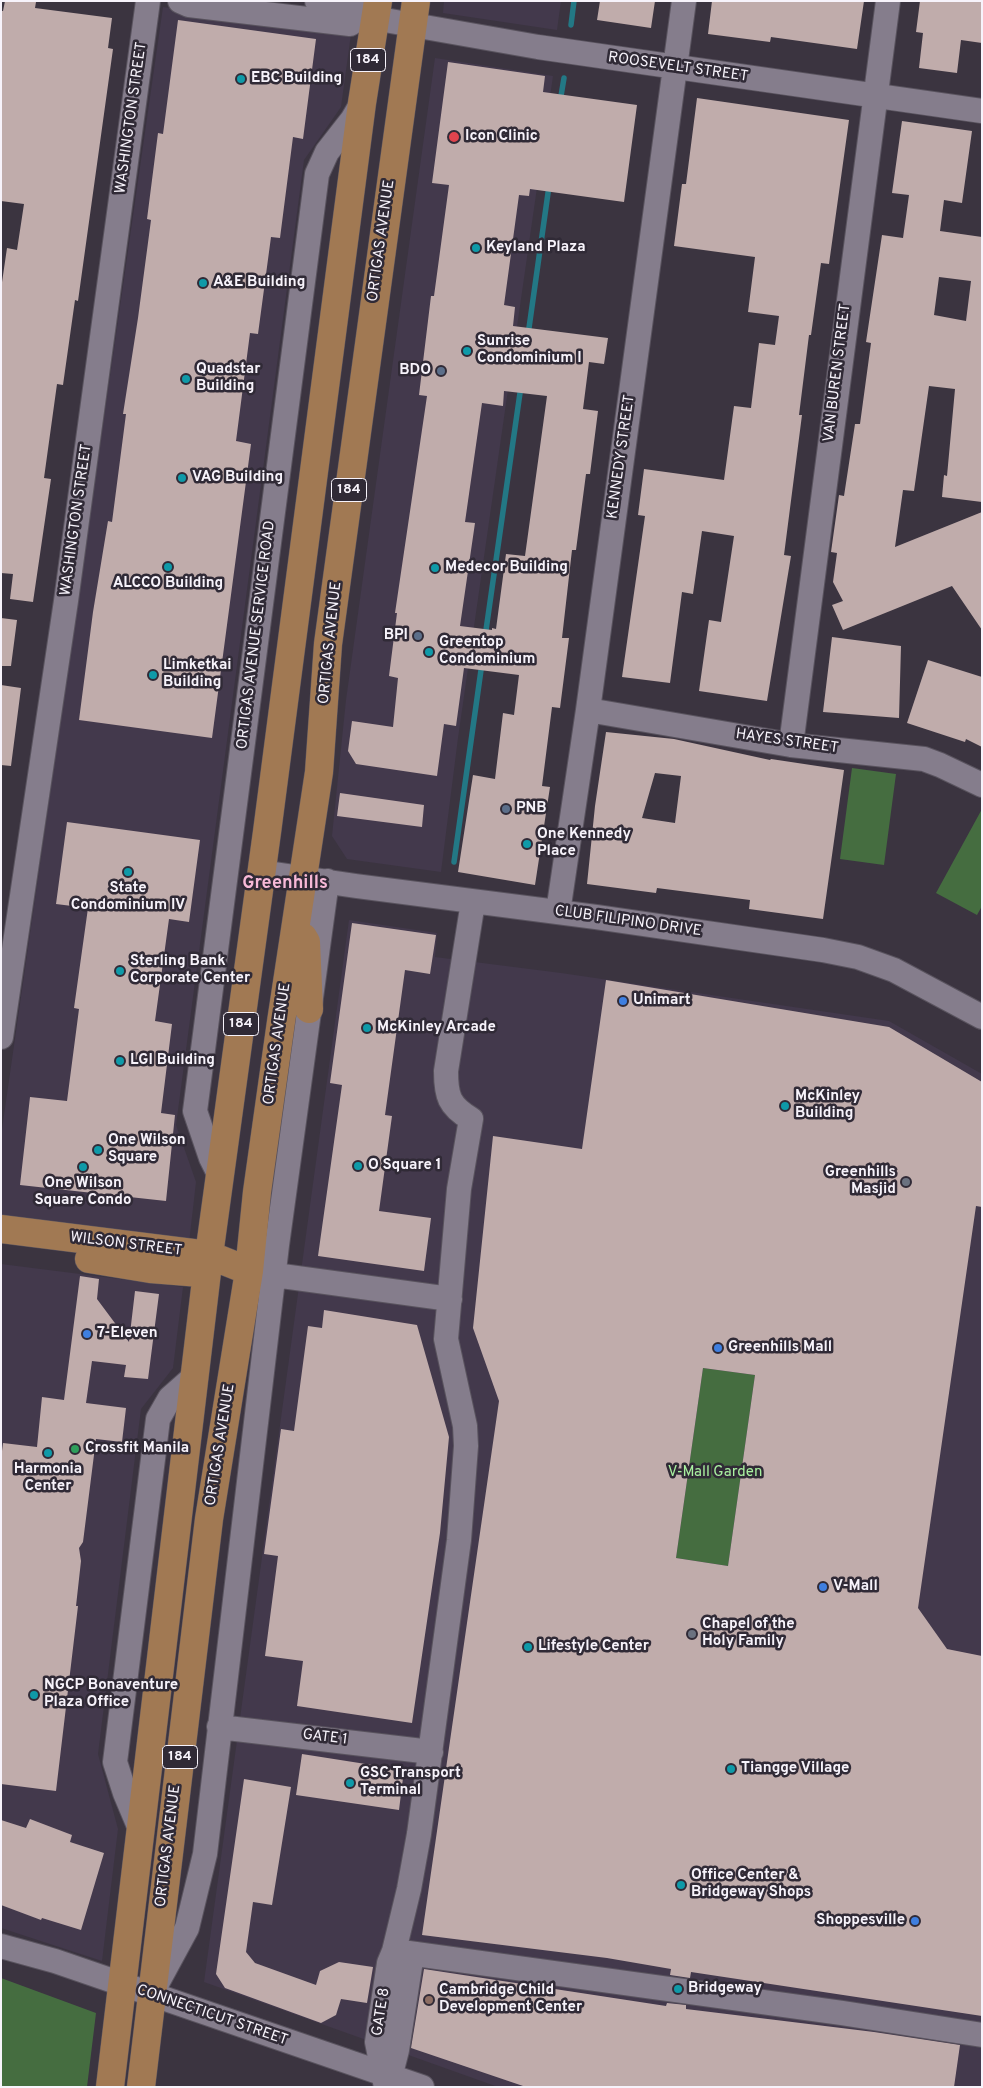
<!DOCTYPE html>
<style>
body{margin:0}
#map{position:relative;width:983px;height:2088px;overflow:hidden;background:#3b3440;font-family:Overpass,sans-serif}
canvas{display:block}
.frame{position:absolute;inset:0;border:2px solid #f7f3fb;pointer-events:none}
</style>
<div id="map">
<canvas width="983" height="2088"></canvas>
<div class="frame"></div>
</div>
<script>
const ctx = document.querySelector('canvas').getContext('2d');
ctx.lineJoin = 'round';
function paint(path, color) {
  ctx.fillStyle = color;
  ctx.fill(path, 'evenodd');
}
function stroke(path, color, width, dash) {
  ctx.strokeStyle = color;
  ctx.lineWidth = width;
  ctx.lineCap = dash ? 'butt' : 'round';
  ctx.setLineDash(dash || []);
  ctx.stroke(path);
}
function label(font, color, halo, rows, align = 'center') {
  ctx.font = font + ' Overpass,sans-serif';
  ctx.lineWidth = 5;
  ctx.setLineDash([]);
  ctx.textBaseline = 'middle';
  ctx.strokeStyle = halo;
  ctx.fillStyle = color;
  for (const [text, x, y, turn = 0] of rows) {
    ctx.save();
    ctx.translate(x, y);
    ctx.rotate((+turn || 0) * Math.PI / 180);
    ctx.textAlign = isNaN(turn) ? turn : align;
    if (halo) ctx.strokeText(text, 0, 0);
    ctx.fillText(text, 0, 0);
    ctx.restore();
  }
}
const built = new Path2D(`
 M444,1H561L557,30L443,13Z
 M163,7L351,34L341,107L304,160L176,1125L196,1182L189,1243L1,1215V1136Z
 M435,58L553,76L458,738L441,872L347,859L332,836L346,700Z
 M349,920L437,933L435,957L561,973L889,1021L982,1074V2087H498L204,1982Z
 M1,1264L183,1287L173,1368L141,1409L98,1754L118,1829L102,1961L1,1928Z`);
const green = new Path2D(`
 M852,768L896,774L884,865L840,859Z
 M982,809V906L977,915L936,893Z
 M703,1368L755,1375L728,1566L676,1558Z
 M1,1978L96,2013L87,2087H1Z`);
const stream = new Path2D(`
 M571,25L574,1
 M560,102L564,78
 M528,335L549,186
 M485,637L521,386
 M454,862L482,663`);
const building = new Path2D(`
 M5,1L36,2L35,8L112,18L108,48L113,49L78,301L75,300L63,385L57,384L44,478L51,479L33,602L10,599L13,574L1,573V289L7,248L17,250L24,204L1,201V11H3Z
 M600,1H655L651,28L597,20Z
 M712,1H864L857,49L771,37L770,42L708,34Z
 M920,1H982V43L961,40L957,73L919,68L923,33L916,32Z
 M178,20L316,39L303,139L293,137L280,238L271,237L258,334L250,333L236,441L251,444L212,738L79,720L93,612L108,521L112,522L126,414H123L138,318L151,220L147,219L158,133L163,134Z
 M448,62L545,76L543,92L637,105L624,202L530,189L529,196L519,195L504,305L515,307L513,326L608,338L604,364L589,362L583,409L598,411L590,474H586L576,550H572L562,638H569L560,708L552,707L542,786L550,787L535,885L458,872L473,775L495,779L503,713L514,715L519,675L464,668L456,726L444,724L437,776L356,764L348,751L352,721L393,727L398,678L389,676L397,613H395L427,396L419,395L431,296H434L449,185L432,183ZM504,391L547,396L525,556L506,554L496,629L492,628V630L460,626L475,523L465,522L482,403L503,406Z
 M697,98L849,120L829,264L821,263L811,335H809L799,415H802L784,555L791,556L767,701L699,691L709,620L721,622L734,536L702,531L693,594L682,592L670,683L622,677L645,516L638,515L644,469L724,480L734,406L751,408L759,343L775,345L779,316L748,312L755,257L674,246L682,184H686Z
 M902,121L972,131L962,203L944,200L940,231L982,237V502L942,497L944,475L947,476L955,389L929,386L914,491L903,490L895,547L982,512V630L952,586L843,630L832,605L843,601L833,582L837,553L831,552L839,495L844,496L855,424H860L871,343L866,342L882,235L903,238L909,195L892,193ZM939,277L971,281L966,321L934,315Z
 M1,618L17,620L11,666H1Z
 M832,637L901,646L899,718L823,712Z
 M928,660L982,677V747L966,739L965,742L907,723Z
 M1,685L21,688L11,766L1,765Z
 M606,732L674,739L770,760L771,759L844,770L823,919L749,909L750,900L657,888L656,893L587,884L595,806ZM655,773L681,776L675,823L642,818Z
 M340,793L424,805L422,827L337,816Z
 M67,822L200,840L189,922L169,919L155,1021L172,1024L161,1113L175,1115L166,1201L20,1185L30,1097L67,1101L79,1009L74,1008L88,908L56,904Z
 M352,923L436,935L430,974L405,970L385,1115L392,1116L379,1211L431,1218L424,1271L318,1256L342,1085L330,1083Z
 M606,980L889,1027L982,1082V1207L976,1206L918,1608L947,1649L982,1656V2016L691,1972L690,1978L670,1975L671,1969L607,1958L422,1935L499,1401L473,1328L493,1136L582,1149ZM703,1368L755,1375L728,1566L676,1558Z
 M80,1276L99,1279L97,1299L129,1342L135,1291L159,1294L148,1379L124,1377L126,1365L92,1361L86,1403L126,1408L122,1442L96,1439L83,1542L79,1548L81,1561L76,1606H78L56,1791L1,1784V1459L3,1443L37,1447L42,1397L64,1400Z
 M324,1310L417,1325L449,1437L440,1533L412,1723L297,1706L303,1661L265,1656L278,1556L264,1554L281,1429L294,1431L308,1326L322,1328Z
 M302,1754L404,1770L399,1810L296,1795Z
 M244,1779L291,1787L272,1905L253,1902L246,1952L255,1963L316,1985L320,1971L339,1962L373,1967L367,2003L341,1999L336,2015L321,2023L225,1988L216,1974Z
 M30,1819L72,1835L70,1842L104,1853L81,1930L42,1918L41,1920L1,1905V1820L26,1828Z
 M424,1969L666,2006L667,2003L686,2005V2009L874,2032L960,2045L954,2087H526L411,2048Z`);
const minor = new Path2D(`
 M180,1L189,5L350,24L362,16
 M317,1L349,6L362,16L538,47L982,111
 M588,710L791,745L924,759L940,765L982,785
 M791,745L888,1
 M261,872L356,886L596,917L823,950L858,957L894,970L982,1017
 M558,912L588,710L684,1
 M1,1037L66,601L148,1
 M220,1176L211,1158L195,1111L317,174L327,152L352,120L362,103
 M260,1273L450,1299
 M219,1727L431,1752
 M141,1831L125,1793L115,1762L158,1419L170,1398L195,1376
 M1,1946L55,1961L422,2087
 M394,1951L842,2013L982,2035
 M155,1987L187,1928L205,1854L277,1245L327,881
 M388,2085L397,2050L412,1954
 M386,2087L377,2042L389,1963L394,1951L409,1889L419,1834L459,1540L466,1446L465,1426L446,1339L459,1189L471,1119C449,1106 446,1096 446,1071L473,902`);
const major = new Path2D(`
 M303,937L306,942L309,1009
 M1,1229L209,1255L249,1271
 M89,1259L150,1269L200,1273
 M110,2087L209,1255L267,832L362,103L378,1
 M141,2087L209,1519L249,1271L257,1192L281,1022L319,772L328,644L416,1`);
const markers = [
 [241,79,5,"#0f9aa8"],
 [454,137,6,"#e0444e"],
 [476,248,5,"#0f9aa8"],
 [203,283,5,"#0f9aa8"],
 [467,351,5,"#0f9aa8"],
 [441,371,5,"#5c6f8a"],
 [186,379,5,"#0f9aa8"],
 [182,478,5,"#0f9aa8"],
 [168,567,5,"#0f9aa8"],
 [435,568,5,"#0f9aa8"],
 [418,636,5,"#5c6f8a"],
 [429,652,5,"#0f9aa8"],
 [153,675,5,"#0f9aa8"],
 [506,809,5,"#5c6f8a"],
 [527,844,5,"#0f9aa8"],
 [128,872,5,"#0f9aa8"],
 [120,971,5,"#0f9aa8"],
 [623,1001,5,"#3f7fe0"],
 [367,1028,5,"#0f9aa8"],
 [120,1061,5,"#0f9aa8"],
 [785,1106,5,"#0f9aa8"],
 [98,1150,5,"#0f9aa8"],
 [358,1166,5,"#0f9aa8"],
 [83,1167,5,"#0f9aa8"],
 [906,1182,5,"#6b7280"],
 [87,1334,5,"#3f7fe0"],
 [718,1348,5,"#3f7fe0"],
 [75,1449,5,"#2e9e5b"],
 [48,1453,5,"#0f9aa8"],
 [823,1587,5,"#3f7fe0"],
 [692,1634,5,"#6b7280"],
 [528,1647,5,"#0f9aa8"],
 [34,1695,5,"#0f9aa8"],
 [731,1769,5,"#0f9aa8"],
 [350,1783,5,"#0f9aa8"],
 [681,1885,5,"#0f9aa8"],
 [915,1921,5,"#3f7fe0"],
 [678,1989,5,"#0f9aa8"],
 [429,2000,5,"#8d6e63"]
];
const shields = [
 [368,60,35],
 [349,490,35],
 [241,1024,35],
 [180,1757,35]
];
const shieldNames = [
 ["184",368,60],
 ["184",349,490],
 ["184",241,1024],
 ["184",180,1757]
];
const streetNames = [
 ["ROOSEVELT STREET",678,68,8],
 ["WASHINGTON STREET",132,118,-82],
 ["ORTIGAS AVENUE",382,241,-82],
 ["VAN BUREN STREET",838,373,-83],
 ["KENNEDY STREET",622,457,-82],
 ["WASHINGTON STREET",77,520,-82],
 ["ORTIGAS AVENUE SERVICE ROAD",257,635,-83],
 ["ORTIGAS AVENUE",331,643,-84],
 ["HAYES STREET",787,742,8],
 ["CLUB FILIPINO DRIVE",628,922,8],
 ["ORTIGAS AVENUE",278,1044,-82],
 ["WILSON STREET",126,1245,7],
 ["ORTIGAS AVENUE",221,1445,-81],
 ["GATE 1",325,1738,7],
 ["ORTIGAS AVENUE",169,1846,-83],
 ["GATE 8",382,2012,-81],
 ["CONNECTICUT STREET",212,2016,19]
];
const poiNames = [
 ["EBC Building",251,79],
 ["Icon Clinic",465,137],
 ["Keyland Plaza",486,248],
 ["A&E Building",213,283],
 ["Sunrise",477,342],
 ["Condominium I",477,359],
 ["Quadstar",196,370],
 ["Building",196,387],
 ["BDO",431,371,"right"],
 ["VAG Building",192,478],
 ["Medecor Building",445,568],
 ["ALCCO Building",168,584,"center"],
 ["BPI",408,636,"right"],
 ["Greentop",439,643],
 ["Condominium",439,660],
 ["Limketkai",163,666],
 ["Building",163,683],
 ["PNB",516,809],
 ["One Kennedy",537,835],
 ["Place",537,852],
 ["State",128,889,"center"],
 ["Condominium IV",128,906,"center"],
 ["Sterling Bank",130,962],
 ["Corporate Center",130,979],
 ["Unimart",633,1001],
 ["McKinley Arcade",377,1028],
 ["LGI Building",130,1061],
 ["McKinley",795,1097],
 ["Building",795,1114],
 ["One Wilson",108,1141],
 ["Square",108,1158],
 ["O Square 1",368,1166],
 ["Greenhills",896,1173,"right"],
 ["Masjid",896,1190,"right"],
 ["One Wilson",83,1184,"center"],
 ["Square Condo",83,1201,"center"],
 ["7-Eleven",97,1334],
 ["Greenhills Mall",728,1348],
 ["Crossfit Manila",85,1449],
 ["Harmonia",48,1470,"center"],
 ["Center",48,1487,"center"],
 ["V-Mall",833,1587],
 ["Chapel of the",702,1625],
 ["Holy Family",702,1642],
 ["Lifestyle Center",538,1647],
 ["NGCP Bonaventure",44,1686],
 ["Plaza Office",44,1703],
 ["Tiangge Village",741,1769],
 ["GSC Transport",360,1774],
 ["Terminal",360,1791],
 ["Office Center &",691,1876],
 ["Bridgeway Shops",691,1893],
 ["Shoppesville",905,1921,"right"],
 ["Bridgeway",688,1989],
 ["Cambridge Child",439,1991],
 ["Development Center",439,2008]
];
const parkNames = [
 ["V-Mall Garden",715,1473]
];
const quarterNames = [
 ["Greenhills",285,884]
];
paint(built, '#43394c');
paint(green, '#456d40');
stroke(stream, '#237885', 5.5);
paint(building, '#c0acab');
stroke(minor, '#59535e', 26);
stroke(major, '#59535e', 29);
stroke(minor, '#857d8c', 24);
stroke(major, '#a17953', 28);
for (const [x, y, r, color] of markers) {
  const dot = new Path2D();
  dot.arc(x, y, r, 0, 2 * Math.PI);
  ctx.fillStyle = color;
  ctx.fill(dot);
  stroke(dot, '#302a36', 2);
}
for (const [x, y, w] of shields) {
  const box = new Path2D();
  box.roundRect(x - w / 2, y - 11.5, w, 23, 4);
  ctx.fillStyle = '#302a36';
  ctx.fill(box);
  stroke(box, '#f7f3fb', 1);
}
label('bold 14px', '#f7f3fb', null, shieldNames);
label('15px', '#f7f3fb', '#302a36', streetNames);
label('bold 15px', '#f7f3fb', '#302a36', poiNames, 'left');
label('15px', '#a9f1a0', '#302a36', parkNames);
label('bold 18px', '#f7b9d7', '#302a36', quarterNames);
</script>
